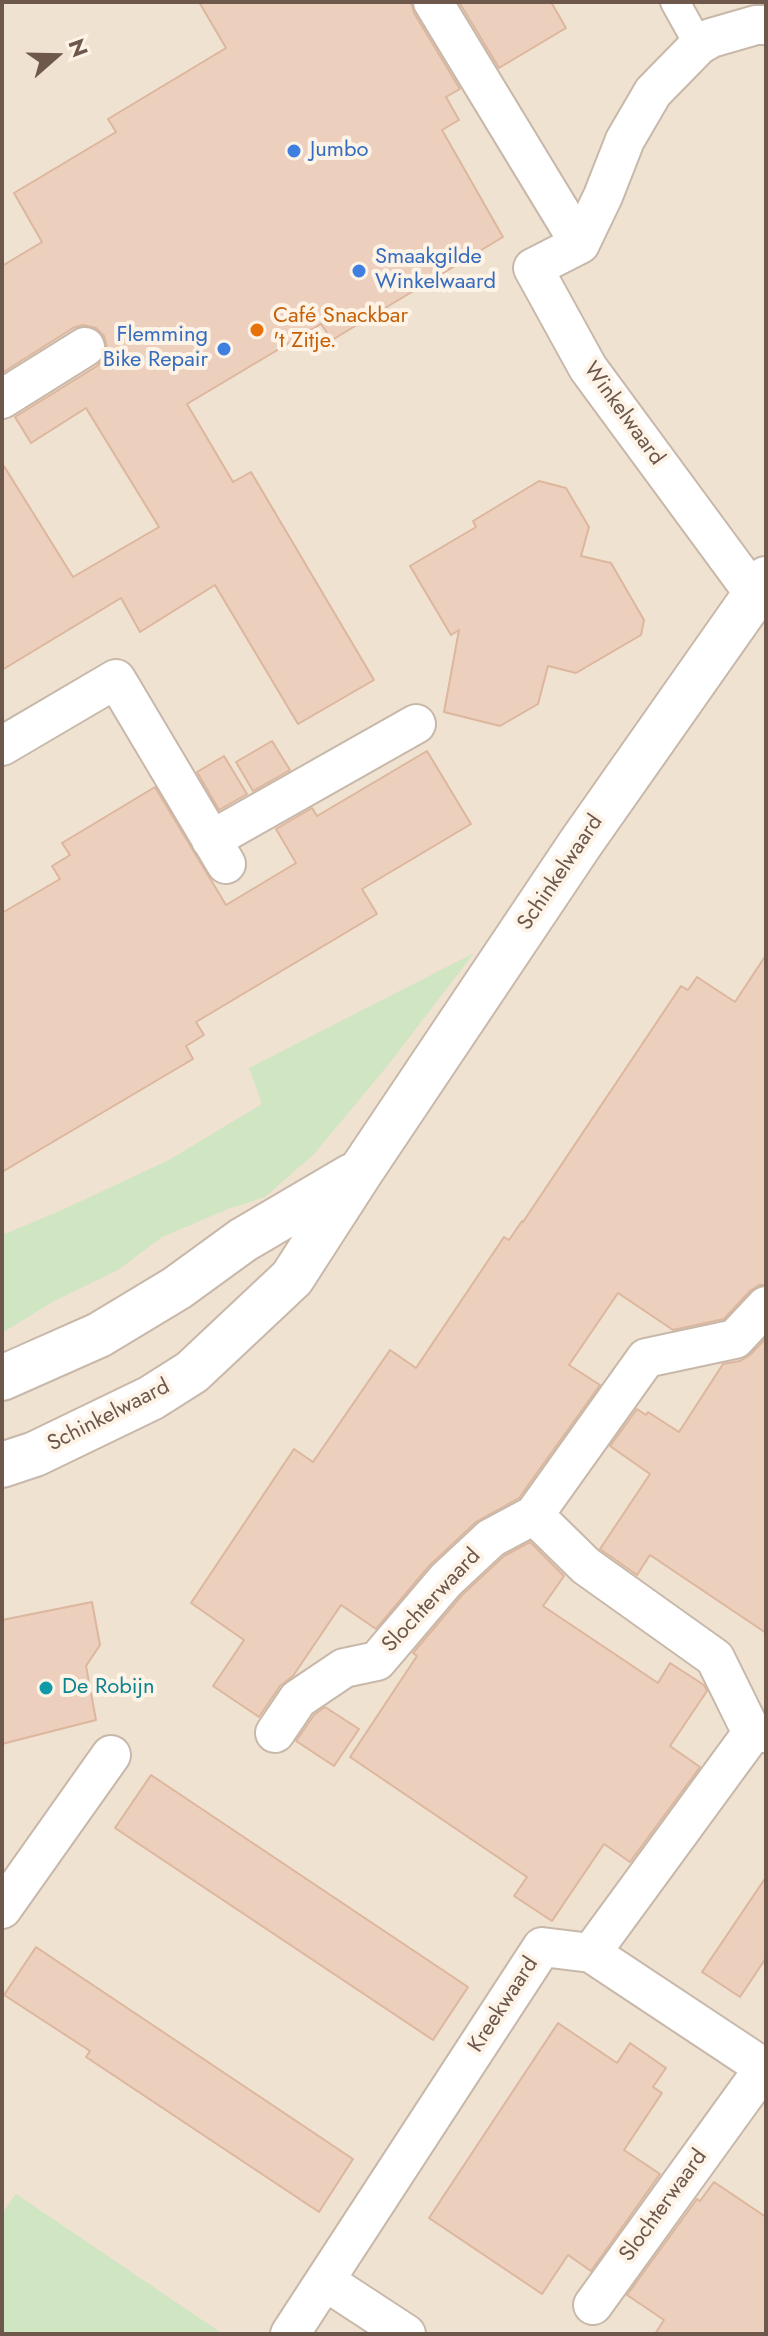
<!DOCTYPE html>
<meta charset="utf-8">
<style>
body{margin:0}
#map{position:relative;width:768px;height:2336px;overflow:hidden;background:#f9f0e2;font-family:Jost,sans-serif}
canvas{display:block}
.frame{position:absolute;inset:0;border:4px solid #6e574b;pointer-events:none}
.north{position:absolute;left:16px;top:16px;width:80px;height:80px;-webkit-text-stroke:6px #fdf4e7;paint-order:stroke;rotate:70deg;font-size:22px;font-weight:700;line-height:32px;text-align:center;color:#6e574b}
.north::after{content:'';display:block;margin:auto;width:28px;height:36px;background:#6e574b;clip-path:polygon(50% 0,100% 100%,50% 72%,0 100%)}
</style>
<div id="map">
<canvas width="768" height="2336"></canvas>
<div class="frame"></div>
<div class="north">N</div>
</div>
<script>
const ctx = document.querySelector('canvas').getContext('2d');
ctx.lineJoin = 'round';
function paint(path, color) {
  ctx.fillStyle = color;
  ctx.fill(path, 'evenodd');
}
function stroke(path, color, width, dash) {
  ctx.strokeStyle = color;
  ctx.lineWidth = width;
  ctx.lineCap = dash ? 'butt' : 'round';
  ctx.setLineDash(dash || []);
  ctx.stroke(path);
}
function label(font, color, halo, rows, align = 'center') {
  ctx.font = font + ' Jost,sans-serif';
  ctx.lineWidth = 8;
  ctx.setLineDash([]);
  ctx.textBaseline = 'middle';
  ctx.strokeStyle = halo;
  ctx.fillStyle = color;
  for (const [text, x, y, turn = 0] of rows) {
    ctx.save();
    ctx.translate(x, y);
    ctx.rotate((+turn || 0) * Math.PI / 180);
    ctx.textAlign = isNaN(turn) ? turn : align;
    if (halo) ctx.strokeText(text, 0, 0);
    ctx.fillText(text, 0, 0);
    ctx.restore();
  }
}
const residential = new Path2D(`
 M2,2H766V2334H2Z`);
const green = new Path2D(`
 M474,953L388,1065L314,1154L265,1197L228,1209L162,1237L118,1270L54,1301L2,1333V1235L62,1210L169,1160L262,1104L249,1068Z
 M16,2194L223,2334H2V2214Z`);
const building = new Path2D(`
 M199,2H411L414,13L460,89L446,97L459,120L442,130L503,237L332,340L321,324L187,404L233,482L251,472L374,680L298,724L215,585L140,632L121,598L2,670V463L73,577L159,527L86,408L31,443L15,417L97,366L104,358L107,347L104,336L96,328L83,325L73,328L2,373V266L42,242L14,193L116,132L108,119L226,48Z
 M459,2H551L566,28L499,68Z
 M539,481L566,488L589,527L581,556L611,563L644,620L641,635L576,673L548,666L538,704L500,726L444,712L459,630L451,635L410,566L476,527L473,521Z
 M272,741L290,770L253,791L236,762Z
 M427,751L471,824L362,889L377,914L196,1022L204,1035L186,1046L193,1059L2,1172V913L60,879L52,866L70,855L62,843L155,787L226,905L296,863L276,829L312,808L317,816Z
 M224,756L247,794L219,810L197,772Z
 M766,955V1285H759L750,1291L724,1319L673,1330L618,1293L569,1365L600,1385L519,1498L476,1522L429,1566L376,1629L341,1605L293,1676L280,1686L259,1717L213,1686L244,1640L191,1603L294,1449L313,1462L390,1350L416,1368L504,1237L509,1240L522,1221L523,1222L681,986L688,990L697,977L735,1002Z
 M766,1338V1633L650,1555L637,1575L600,1549L650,1474L610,1446L637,1409L646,1415L648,1412L679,1432L723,1364L740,1361L750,1355Z
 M530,1542L564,1576L543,1606L658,1683L670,1663L704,1685L707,1691L670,1746L700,1767L630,1862L604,1844L552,1921L514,1896L527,1877L350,1757L417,1656L413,1653L462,1595L504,1556Z
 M92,1602L100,1645L86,1666L96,1720L2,1744V1620Z
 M325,1707L359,1729L334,1766L296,1741L314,1715Z
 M151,1775L468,1987L433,2040L115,1828Z
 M766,1877V1958L740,1997L702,1972Z
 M36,1947L353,2159L319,2212L86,2057L90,2051L4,1995Z
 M558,2023L617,2063L630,2043L666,2068L653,2087L662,2093L624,2150L660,2174L591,2271L568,2255L542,2294L429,2218Z
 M714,2182L766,2217V2334H655L664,2320L627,2295L697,2199L700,2201Z`);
const pedestrian = new Path2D(`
 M675,2L699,45`);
const minor = new Path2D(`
 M433,2L580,244
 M2,399L85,347
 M755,595L588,368L533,268L580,244L603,196L625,140L653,92L699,45L711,38L756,25H766
 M2,746L116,679L226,864
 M211,840L416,724
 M534,1515L586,1566L715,1658L752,1733
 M275,1733L298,1699L344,1668L377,1661L446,1580L491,1538L534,1515L646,1358L735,1339L766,1306
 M2,1909L111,1755
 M591,1953L752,1733H766
 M325,2281L406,2334
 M593,2305L764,2068
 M290,2334L542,1947L591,1953L766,2069`);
const tertiary = new Path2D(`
 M2,1378L99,1335L177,1288L243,1240L352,1176
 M2,1465L35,1454L151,1398L192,1372L292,1278L361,1171L580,844L766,579`);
const markers = [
 [294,151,8,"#3f7fe0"],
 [359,271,8,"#3f7fe0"],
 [257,330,8,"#e8710a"],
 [224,349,8,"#3f7fe0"],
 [46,1688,8,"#0f9aa8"]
];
const shopNames = [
 ["Jumbo",310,151],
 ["Smaakgilde",375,258],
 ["Winkelwaard",375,283],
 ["Flemming",208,336,"right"],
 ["Bike Repair",208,361,"right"]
];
const foodNames = [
 ["Café Snackbar",273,317],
 ["'t Zitje.",273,342]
];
const streetNames = [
 ["Winkelwaard",623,414,54],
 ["Schinkelwaard",561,873,-56],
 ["Schinkelwaard",109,1416,-27],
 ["Slochterwaard",432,1601,-47],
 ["Kreekwaard",504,2005,-57],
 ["Slochterwaard",664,2206,-54]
];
const cultureNames = [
 ["De Robijn",62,1688]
];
paint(residential, '#f0e2d1');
paint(green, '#d0e5c2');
paint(building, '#eccfbc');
stroke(building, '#ddb69e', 2);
stroke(pedestrian, '#c8b8aa', 32);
stroke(minor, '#c8b8aa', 42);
stroke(tertiary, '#c8b8aa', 48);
stroke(pedestrian, '#fff', 28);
stroke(minor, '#fff', 38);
stroke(tertiary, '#fff', 44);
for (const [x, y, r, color] of markers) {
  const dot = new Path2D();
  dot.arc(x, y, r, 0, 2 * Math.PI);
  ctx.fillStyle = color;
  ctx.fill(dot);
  stroke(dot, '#fdf4e7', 3);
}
label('22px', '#366cbe', '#fdf4e7', shopNames, 'left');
label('22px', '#c56008', '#fdf4e7', foodNames, 'left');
label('22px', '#6e574b', '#fdf4e7', streetNames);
label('22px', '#0d838f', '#fdf4e7', cultureNames, 'left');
</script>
